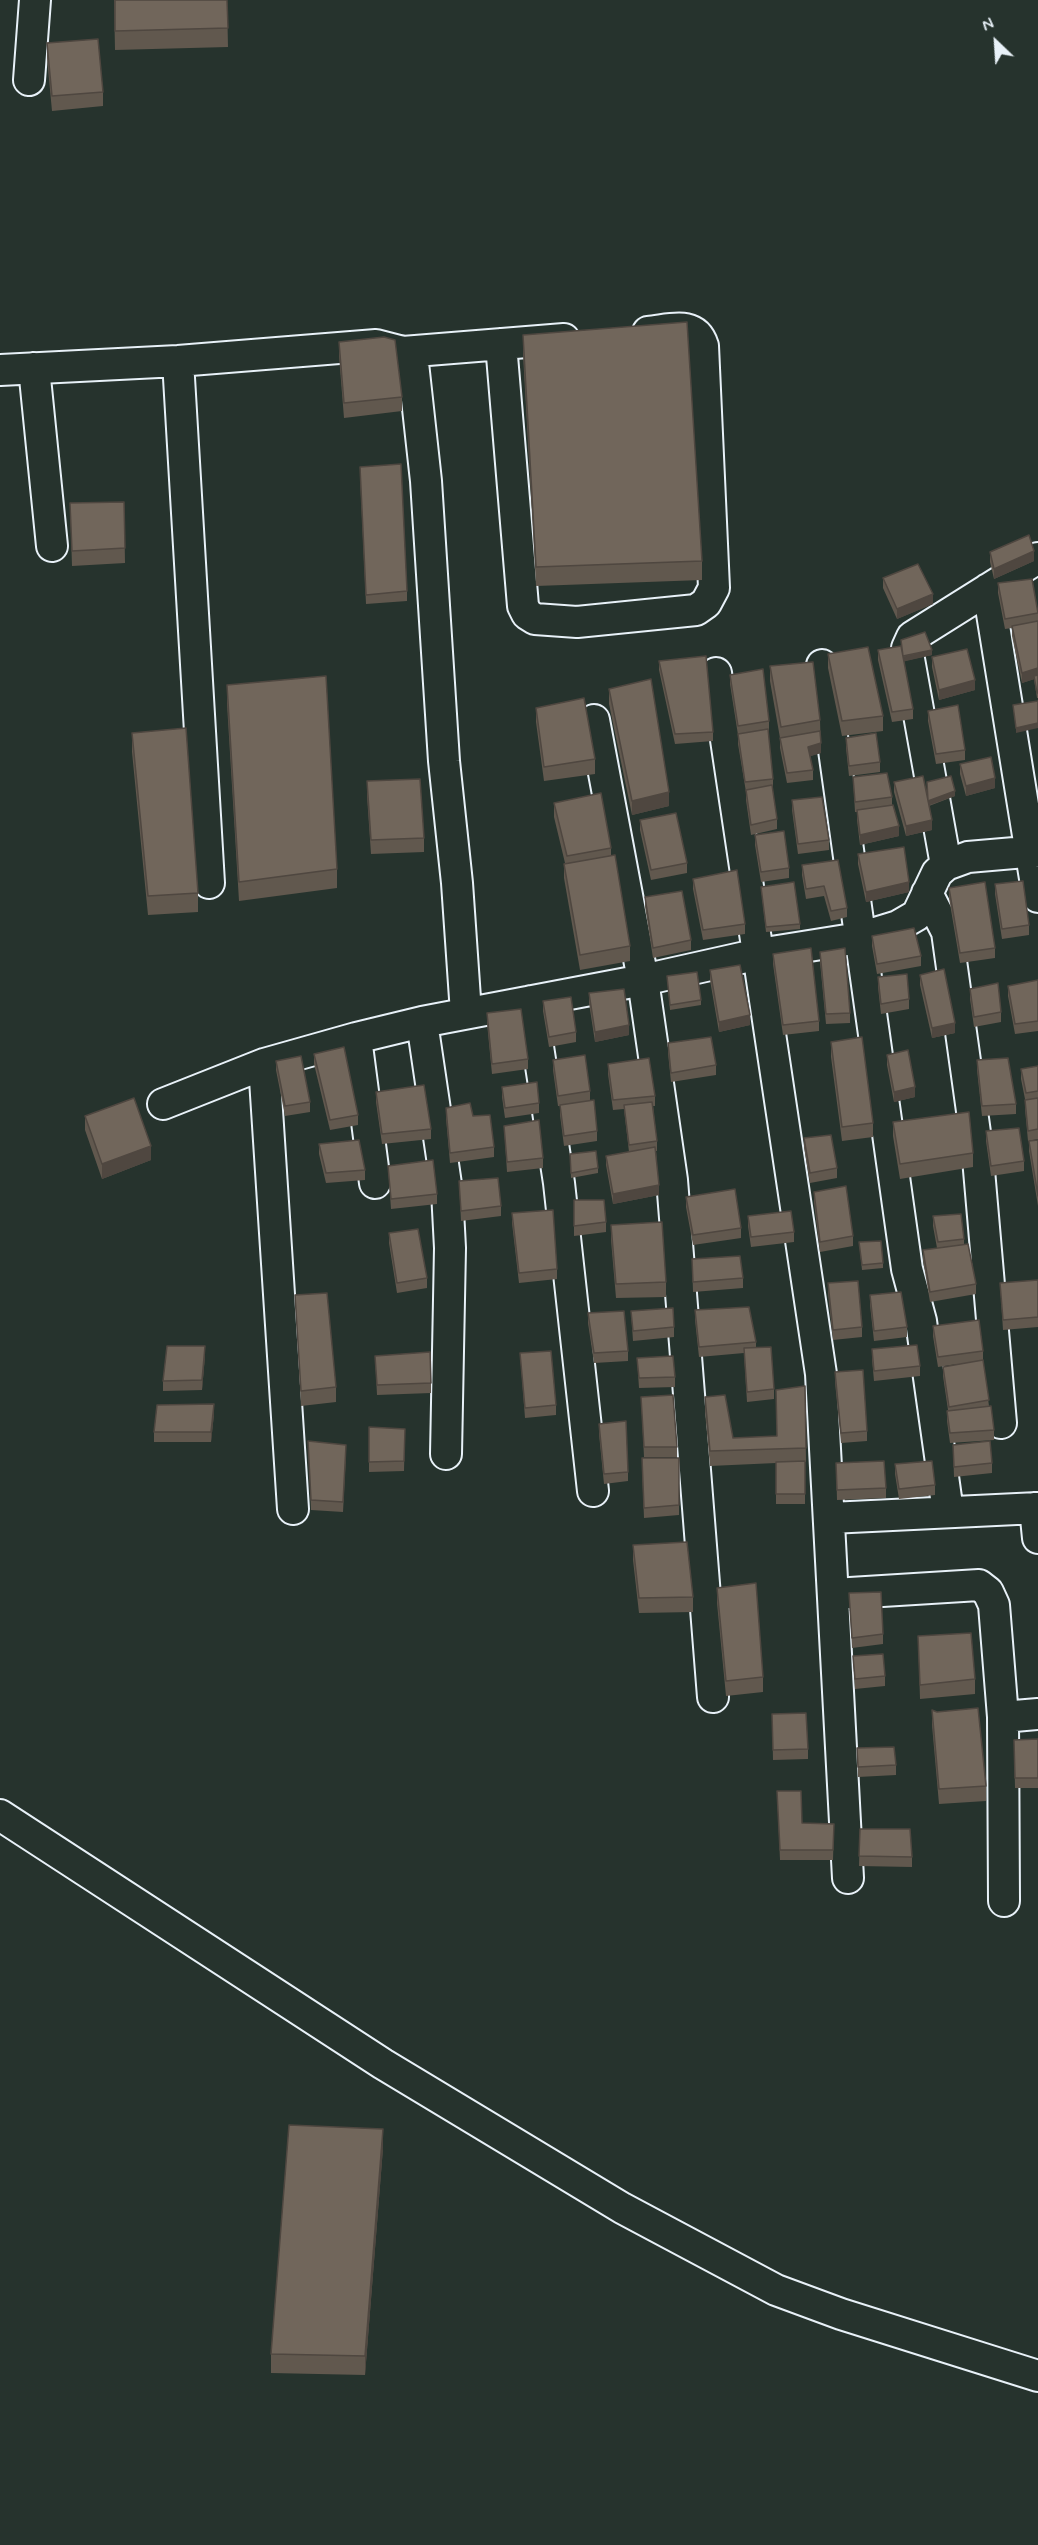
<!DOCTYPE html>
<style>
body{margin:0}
#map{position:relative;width:1038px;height:2545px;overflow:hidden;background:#26332d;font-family:Mynerve,sans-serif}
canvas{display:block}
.north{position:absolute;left:966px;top:12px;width:60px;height:60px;-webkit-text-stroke:4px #26332d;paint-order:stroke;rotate:335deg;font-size:16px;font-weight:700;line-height:24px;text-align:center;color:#e8f1f8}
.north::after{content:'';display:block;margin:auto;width:21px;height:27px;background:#e8f1f8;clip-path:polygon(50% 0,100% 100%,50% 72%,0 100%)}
</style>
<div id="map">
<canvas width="1038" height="2545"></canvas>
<div class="north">N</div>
</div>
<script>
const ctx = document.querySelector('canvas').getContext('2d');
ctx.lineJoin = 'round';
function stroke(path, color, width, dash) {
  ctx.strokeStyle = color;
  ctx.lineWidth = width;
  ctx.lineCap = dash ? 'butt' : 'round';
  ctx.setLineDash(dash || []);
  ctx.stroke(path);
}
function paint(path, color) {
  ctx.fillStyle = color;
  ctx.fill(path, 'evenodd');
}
const minor = new Path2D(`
 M29,80L35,0
 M501,344L523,606L527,614L535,619L577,622L696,610L706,603L714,588L703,346C695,320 670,330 648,332
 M403,352L564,339
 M178,361L209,883
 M34,368L52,546
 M0,370L178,361L376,345L403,352L413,363L426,481L444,761L457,883L466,1013
 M988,589L1038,897
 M822,665L907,1269L921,1321L948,1512
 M716,673L821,1374L848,1878
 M594,720L643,980L672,1180L713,1697
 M946,865L907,648L912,637L1038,558
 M927,893L947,932L977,1147L1001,1423
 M531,1001L559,1183L593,1491
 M422,1022L447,1191L450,1248L446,1454
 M356,1038L375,1183
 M264,1064L293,1509
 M163,1104L264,1064L356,1038L422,1022L643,980L759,954L859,938L898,926L917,915L937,873L946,865L968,857L1038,851
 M1035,1508L1038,1538
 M830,1518L1038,1508
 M834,1594L979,1585L988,1592L994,1605L1003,1717L1004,1901
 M1003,1717L1038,1714
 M0,1815L383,2064L622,2208L776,2290L841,2314L1038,2376`);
const wall = new Path2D(`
 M114,0H227L228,47L115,50Z
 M47,43L103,92V106L52,111L47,58Z
 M523,335L702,561V580L536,586L523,354Z
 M339,342L402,397V411L344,418L339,356Z
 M360,477L407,591V601L366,604Z
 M124,502L125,563L72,566L70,503Z
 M990,552L1034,561L994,579L990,562Z
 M883,578L933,604L897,619L883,588Z
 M998,583L1038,613V698H1037L1034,679L1022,683L1012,636V628L1005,629L998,593Z
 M901,646L932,655L904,661L913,709V719L892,722L878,660V650Z
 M828,654L883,716V731L842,736L828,668Z
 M932,657L975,690L939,700L932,667Z
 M659,661L713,732V741L675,744L659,670Z
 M770,666L820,720L821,753L810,756L813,770V780L787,783L780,748V738L770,681Z
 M730,675L769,721V731H768L773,779V789H772L777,819V829L751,835L746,800V792L738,744V735L730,684Z
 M227,685L337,869V888L239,901L227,704Z
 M609,689L669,806L632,815L609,704Z
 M536,708L595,759V774L544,781L536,722Z
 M928,711L965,750V760L936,764L928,721Z
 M132,733L198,893V912L148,915L132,752Z
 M846,738L880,762V772L849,776L846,748Z
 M960,764L995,788L966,796L960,774Z
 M853,777L892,797V805L899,836L860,845L857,820V812H855Z
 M367,781L424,838V852L371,854L367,796Z
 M894,782L927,797L955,796L929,806L932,830L906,836L894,792Z
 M792,800L829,840V850L798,854L792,810Z
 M554,803L611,848V855L630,946V961L580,970L564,878V864L565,863L554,817Z
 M640,820L687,863V873L651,880L640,830Z
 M755,835L789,868V878L761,882L755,845Z
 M858,854L909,892L866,902L858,864Z
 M802,865L847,908V917L831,921L824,896L806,899L802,875Z
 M693,879L745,924V934L703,940L693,889Z
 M995,884L1029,925V935L1002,939L995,894Z
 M761,887L800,924V929L766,932Z
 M949,888L995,948V958L960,963L949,898Z
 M645,897L691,940V950L653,958L645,907Z
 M872,936L921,956V966L877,974L872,946Z
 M820,952L850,1013V1023L826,1024L820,962Z
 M773,954L819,1021V1031L783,1035L773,964Z
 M710,970L750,1025L719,1032L710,980Z
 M920,975L955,1033L932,1038L920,985Z
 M667,976L701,1000V1005L670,1010Z
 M878,977L909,999V1009L881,1014L878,987Z
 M1038,980V1031L1015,1034L1008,996V986Z
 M970,989L1001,1012V1022L974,1027L970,999Z
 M589,993L629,1035L595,1042L589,1003Z
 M543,1001L576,1032V1042L549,1047L543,1011Z
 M487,1013L528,1059V1069L492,1074L487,1023Z
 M831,1042L873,1123V1137L842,1141L831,1057Z
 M668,1043L716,1065V1075L671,1082L668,1053Z
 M314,1054L358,1115V1125L330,1130L314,1064Z
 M887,1055L915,1097L894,1102L887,1065Z
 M553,1060L590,1091V1100L597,1131V1141L564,1146L560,1115V1106H558L553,1070Z
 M977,1060L1016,1104V1114L982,1116L977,1070Z
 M276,1061L310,1102V1112L285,1116L276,1070Z
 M608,1064L655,1096V1106H653L657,1141V1151H656L659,1195L613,1204L606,1165V1156L629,1152L624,1109L613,1110L608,1074Z
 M1038,1066V1139L1028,1141L1025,1109V1099L1021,1079V1069Z
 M502,1087L539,1103V1113L505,1118L502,1097Z
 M376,1092L431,1129V1139L382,1144L376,1102Z
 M446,1108L494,1147V1157L450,1163L446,1118Z
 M85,1116L151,1160L102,1179L85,1130Z
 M893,1122L973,1153V1167L900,1179L893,1136Z
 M504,1126L543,1158V1168L507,1172Z
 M986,1131L1024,1161V1171L991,1176L986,1141Z
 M804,1138L837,1168V1178L810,1183L804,1147Z
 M1038,1140V1206L1029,1151V1141Z
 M319,1144L365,1170V1180L326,1183L319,1154Z
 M570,1154L598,1168V1173L571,1178Z
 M388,1166L437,1194V1204L391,1209Z
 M459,1181L501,1206V1216L461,1221Z
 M814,1192L853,1236V1246L820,1252L814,1202Z
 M686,1197L741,1228V1238L693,1245L686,1207Z
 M574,1200L606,1222V1232L574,1236Z
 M512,1213L557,1269V1279L519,1283L512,1223Z
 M748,1216L794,1232V1242L751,1247L748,1226Z
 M933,1216L964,1239V1245L976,1284V1294L930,1302L923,1260V1250L937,1248L933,1226Z
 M611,1225L666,1282V1297L616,1298L611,1240Z
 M389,1233L427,1278V1288L397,1293L389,1243Z
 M859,1242L883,1263V1268L862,1270Z
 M692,1259L743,1278V1288L693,1292Z
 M1038,1280V1327L1003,1330L1000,1283Z
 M828,1283L862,1327V1337L833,1340L828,1293Z
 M295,1295L336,1387V1402L301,1406Z
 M870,1295L907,1327V1337L874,1341L870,1305Z
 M695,1310L756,1342V1347L774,1389V1399L747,1402L744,1353L699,1357L695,1320Z
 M631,1311L674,1327V1337L633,1341Z
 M588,1313L628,1351V1361L594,1363L588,1323Z
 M933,1326L983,1351V1361L989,1406L994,1430V1440L950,1443L947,1421V1411L948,1410L943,1376V1367L957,1364L938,1367L933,1336Z
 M872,1349L920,1366V1376L874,1381L872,1359Z
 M520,1353L556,1405V1415L525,1418Z
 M205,1356L202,1390L163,1391V1381Z
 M375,1356L431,1383V1393L377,1395Z
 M637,1358L675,1377V1387L639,1388Z
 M835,1372L867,1431V1441L841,1443L835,1382Z
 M805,1386L806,1462H805V1504H776V1463L710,1466L705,1412V1397L733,1438L776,1436Z
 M641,1397L677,1447V1457H644Z
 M214,1414L211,1442H154V1432Z
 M599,1424L628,1472V1481L604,1484L599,1434Z
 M369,1427L405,1429L404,1471L369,1472Z
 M308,1441L346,1455L343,1512L311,1510Z
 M953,1445L992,1463V1473L954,1477Z
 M679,1458V1515L644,1518L642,1468Z
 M836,1463L886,1488V1498L837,1500Z
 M895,1464L935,1485V1495L899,1499L895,1474Z
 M633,1545L693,1597V1612L639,1613L633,1560Z
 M717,1588L763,1677V1692L726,1696L717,1603Z
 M849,1593L883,1634V1644L852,1648Z
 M918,1636L975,1679V1694L920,1699Z
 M853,1656L885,1676V1686L855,1689Z
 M932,1710L986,1786V1801L939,1804L932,1725Z
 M772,1714L808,1749V1759L773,1760Z
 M1038,1739V1788H1015L1014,1740Z
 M857,1748L896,1765V1775L858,1777Z
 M777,1791L802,1823L834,1824L833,1860H780Z
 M860,1829L912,1857V1867L859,1866Z
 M383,2148L365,2375L271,2373V2354Z`);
const shadedWall = new Path2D(`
 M1034,551V561L994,579V569Z
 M933,594V604L897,619V609Z
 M932,650V655L902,662V657Z
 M1038,668V678L1022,683V673Z
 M975,680V690L939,700V690Z
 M1038,723V728L1016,733V728Z
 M821,743V753L808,757V747Z
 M995,778V788L966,796V786Z
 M955,791V796L927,806V801Z
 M669,792V806L632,815V801Z
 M932,820V830L906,836V826Z
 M899,826V836L860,845V835Z
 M909,882V892L866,902V892Z
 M750,1015V1025L719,1032V1022Z
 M955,1023V1033L932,1038V1028Z
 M629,1025V1035L595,1042V1032Z
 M915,1087V1097L894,1102V1092Z
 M151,1146V1160L102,1179V1164Z
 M659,1185V1195L613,1204V1194Z
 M205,1346V1356L202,1390V1380Z
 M214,1404V1414L211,1442V1432Z
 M383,2129V2148L365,2375V2356Z`);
const building = new Path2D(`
 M115,0H227L228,28L115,31Z
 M98,39L103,92L52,96L47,43Z
 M687,322L702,561L536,567L523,335Z
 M384,337L395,340L402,397L344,403L339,342Z
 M401,464L407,591L366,595L360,467Z
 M124,502L125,548L72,551L70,503Z
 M1029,535L1034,551L994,569L990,552Z
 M918,564L933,594L897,609L883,578Z
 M1032,579L1038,613L1005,619L998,583Z
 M1038,621V668L1022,673L1012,626Z
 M925,632L932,650L903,656L901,640Z
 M901,646L913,709L892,712L878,650Z
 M868,647L883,716L842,721L828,654Z
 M967,649L975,680L939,690L932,657Z
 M706,656L713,732L675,734L659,661Z
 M813,662L820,720L781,727L770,666Z
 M763,669L769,721L738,726L730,675Z
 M1038,675V693H1037L1034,676Z
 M326,676L337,869L239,882L227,685Z
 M651,679L669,792L632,801L609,689Z
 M584,698L595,759L544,767L536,708Z
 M1038,701V723L1016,728L1013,705Z
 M958,705L965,750L936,754L928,711Z
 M186,728L198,893L148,896L132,733Z
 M768,729L773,779L745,782L738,734Z
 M820,731L821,743L808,747L813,770L787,773L780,738Z
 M876,733L880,762L849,766L846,738Z
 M991,757L995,778L966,786L960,764Z
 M887,773L892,797L855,802L853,777Z
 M923,776L932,820L906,826L894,782Z
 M951,776L955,791L928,801L927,782Z
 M420,779L424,838L371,840L367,781Z
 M772,785L777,819L751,825L746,790Z
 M601,793L611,848L567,856L554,803Z
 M822,797L829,840L798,844L792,800Z
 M893,805L899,826L860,835L857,810Z
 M676,813L687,863L651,870L640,820Z
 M784,831L789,868L761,872L755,835Z
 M904,847L909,882L866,892L858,854Z
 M615,855L630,946L580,955L564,864Z
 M838,860L847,908L831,911L824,886L806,889L802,865Z
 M737,870L745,924L703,930L693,879Z
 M1023,881L1029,925L1002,929L995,884Z
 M794,882L800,924L766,927L761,887Z
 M985,882L995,948L960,953L949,888Z
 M682,891L691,940L653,948L645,897Z
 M914,928L921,956L877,964L872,936Z
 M811,948L819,1021L783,1025L773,954Z
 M845,948L850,1013L826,1014L820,952Z
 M740,965L750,1015L719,1022L710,970Z
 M944,969L955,1023L932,1028L920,975Z
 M697,972L701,1000L670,1005L667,976Z
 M907,974L909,999L881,1004L878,977Z
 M1038,980V1021L1015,1024L1008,986Z
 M998,983L1001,1012L974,1017L970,989Z
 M624,989L629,1025L595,1032L589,993Z
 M571,997L576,1032L549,1037L543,1001Z
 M521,1009L528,1059L492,1064L487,1013Z
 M711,1037L716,1065L671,1073L668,1043Z
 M862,1037L873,1123L842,1127L831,1042Z
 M344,1047L358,1115L330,1120L314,1054Z
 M908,1050L915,1087L894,1092L887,1055Z
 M585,1055L590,1091L558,1096L553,1060Z
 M301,1056L310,1102L285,1106L276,1061Z
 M649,1058L655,1096L613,1100L608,1064Z
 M1008,1058L1016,1104L982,1106L977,1060Z
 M1038,1066V1091L1026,1093L1021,1069Z
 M537,1082L539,1103L505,1108L502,1087Z
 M424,1085L431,1129L382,1134L376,1092Z
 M134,1098L151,1146L102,1164L85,1116Z
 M1038,1098V1129L1028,1131L1025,1100Z
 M594,1100L597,1131L564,1136L560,1105Z
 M652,1102L657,1141L629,1145L624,1105Z
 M470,1103L473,1116L490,1115L494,1147L450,1153L446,1108Z
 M969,1112L973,1153L900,1164L893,1122Z
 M539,1120L543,1158L507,1162L504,1126Z
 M1019,1128L1024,1161L991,1166L986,1131Z
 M831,1135L837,1168L810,1173L804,1138Z
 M359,1140L365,1170L326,1173L319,1144Z
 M1038,1140V1196L1029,1141Z
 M655,1147L659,1185L613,1194L606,1156Z
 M596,1151L598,1168L571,1173L570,1154Z
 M433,1160L437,1194L391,1199L388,1166Z
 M498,1178L501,1206L461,1211L459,1181Z
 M846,1186L853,1236L820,1242L814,1192Z
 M735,1189L741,1228L693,1235L686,1197Z
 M574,1200H604L606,1222L574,1226Z
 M553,1210L557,1269L519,1273L512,1213Z
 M791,1211L794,1232L751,1237L748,1216Z
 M961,1214L964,1239L938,1242L933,1216Z
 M662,1222L666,1282L616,1284L611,1225Z
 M418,1229L427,1278L397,1283L389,1233Z
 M881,1241L883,1263L862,1265L859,1242Z
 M968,1244L976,1284L930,1292L923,1250Z
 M740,1256L743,1278L693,1282L692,1259Z
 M1038,1280V1317L1003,1320L1000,1283Z
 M858,1281L862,1327L833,1330L828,1283Z
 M901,1292L907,1327L874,1331L870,1295Z
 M327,1293L336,1387L301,1391L295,1295Z
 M749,1307L756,1342L699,1347L695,1310Z
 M673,1308L674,1327L633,1331L631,1311Z
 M624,1311L628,1351L594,1353L588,1313Z
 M979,1320L983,1351L938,1357L933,1326Z
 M917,1345L920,1366L874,1371L872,1349Z
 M167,1346H205L202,1380L163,1381Z
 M771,1347L774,1389L747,1392L744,1348Z
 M551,1351L556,1405L525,1408L520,1353Z
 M430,1352L431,1383L377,1385L375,1356Z
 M673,1356L675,1377L639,1378L637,1358Z
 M983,1360L989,1400L949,1407L943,1367Z
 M863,1370L867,1431L841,1433L835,1372Z
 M805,1386L806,1448L710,1451L705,1397L725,1395L733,1438L777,1436L776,1390Z
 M673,1395L677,1447H644L641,1397Z
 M214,1404L211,1432H154L157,1405Z
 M991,1406L994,1430L950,1433L947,1411Z
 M626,1421L628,1472L604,1474L599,1424Z
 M369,1427L405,1429L404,1461L369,1462Z
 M308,1441L346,1445L343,1502L311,1500Z
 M990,1441L992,1463L954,1467L953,1445Z
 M642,1458H679V1505L644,1508Z
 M805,1461V1494H776V1462Z
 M884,1461L886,1488L837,1490L836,1463Z
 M932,1461L935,1485L899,1489L895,1464Z
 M687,1542L693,1597L639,1598L633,1545Z
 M756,1583L763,1677L726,1681L717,1588Z
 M881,1592L883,1634L852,1638L849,1593Z
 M971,1633L975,1679L920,1685L918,1636Z
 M883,1654L885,1676L855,1679L853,1656Z
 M978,1708L986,1786L939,1789L932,1710L937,1712Z
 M806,1713L808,1749L773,1750L772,1714Z
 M1038,1739V1778H1015L1014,1740Z
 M894,1747L896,1765L858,1767L857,1748Z
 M777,1791H801L802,1823L834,1824L833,1850H780Z
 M860,1829H910L912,1857L859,1856Z
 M289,2125L383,2129L365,2356L271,2354Z`);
stroke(minor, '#e8f1f8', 34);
stroke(minor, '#26332d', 30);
paint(wall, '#61584e');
paint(shadedWall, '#4f4740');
paint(building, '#71665b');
stroke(building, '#4f4740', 1.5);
</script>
